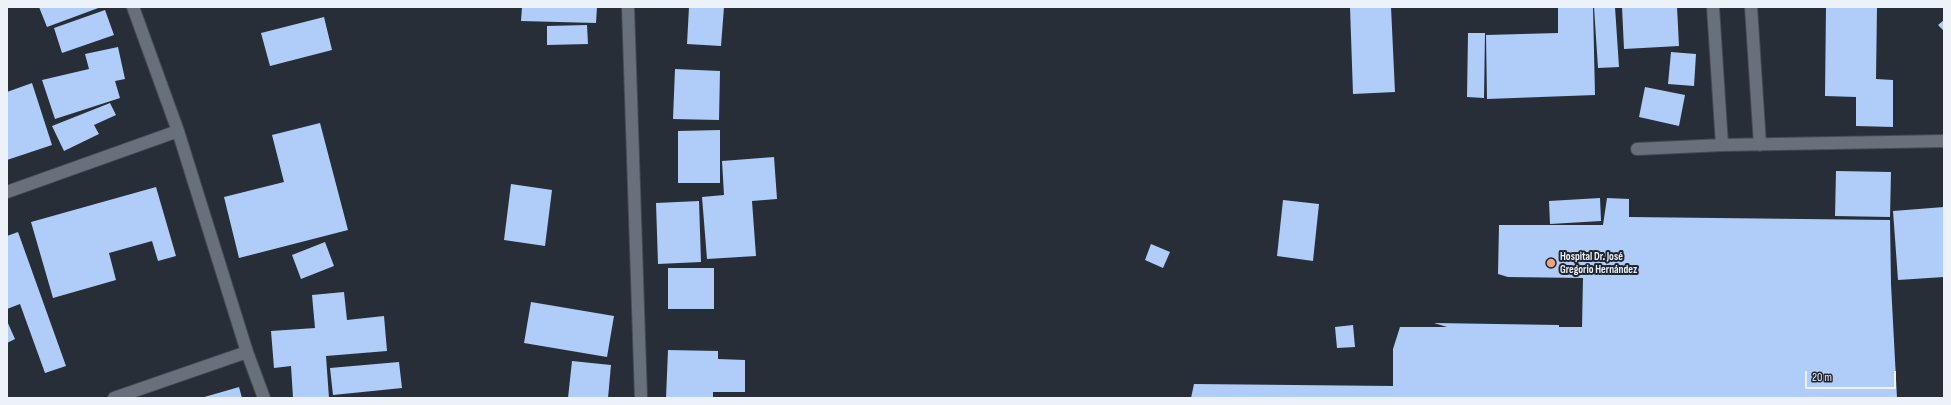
<!DOCTYPE html>
<meta charset="utf-8">
<style>
body{margin:0}
#map{position:relative;width:1951px;height:405px;overflow:hidden;background:#272e38;font-family:"Sofia Sans Condensed",sans-serif}
canvas{display:block}
.frame{position:absolute;inset:0;border:8px solid #edf2f9;pointer-events:none}
.scale{position:absolute;left:1805px;top:371px;width:91px;height:18px;box-sizing:border-box;border:2px solid #edf2f9;border-top:0;padding-left:5px;font-size:12px;line-height:14px;white-space:nowrap;color:#edf2f9;-webkit-text-stroke:3px #1e242e;paint-order:stroke}
</style>
<div id="map">
<canvas width="1951" height="405"></canvas>
<div class="frame"></div>
<div class="scale">20 m</div>
</div>
<script>
const ctx = document.querySelector('canvas').getContext('2d');
ctx.lineJoin = 'round';
function paint(path, color) {
  ctx.fillStyle = color;
  ctx.fill(path, 'evenodd');
}
function stroke(path, color, width, dash) {
  ctx.strokeStyle = color;
  ctx.lineWidth = width;
  ctx.lineCap = dash ? 'butt' : 'round';
  ctx.setLineDash(dash || []);
  ctx.stroke(path);
}
function label(font, color, halo, rows, align = 'center') {
  ctx.font = font + ' "Sofia Sans Condensed",sans-serif';
  ctx.lineWidth = 4;
  ctx.setLineDash([]);
  ctx.textBaseline = 'middle';
  ctx.strokeStyle = halo;
  ctx.fillStyle = color;
  for (const [text, x, y, turn = 0] of rows) {
    ctx.save();
    ctx.translate(x, y);
    ctx.rotate((+turn || 0) * Math.PI / 180);
    ctx.textAlign = isNaN(turn) ? turn : align;
    if (halo) ctx.strokeText(text, 0, 0);
    ctx.fillText(text, 0, 0);
    ctx.restore();
  }
}
const building = new Path2D(`
 M39,7H101L47,27Z
 M522,7H597L596,23L521,21Z
 M689,7H724L721,46L687,44Z
 M1350,7H1391L1395,92L1353,94Z
 M1558,7H1593L1595,95L1487,99L1486,35L1558,33Z
 M1594,7H1615L1619,67L1598,68Z
 M1622,7H1677L1679,46L1624,49Z
 M1826,7H1877L1876,79L1893,80V127L1856,126V97L1825,96Z
 M105,10L114,35L62,53L54,28Z
 M324,17L332,50L270,66L261,33Z
 M1944,20V31L1938,25Z
 M587,25L588,44L547,45V26Z
 M1468,33H1485L1484,98L1467,97Z
 M118,47L125,79L115,81L120,98L55,119L42,80L89,69L85,54Z
 M1671,52L1696,54L1694,86L1668,84Z
 M675,69L720,71L719,120L673,119Z
 M32,83L52,145L7,160V92Z
 M1645,87L1685,95L1679,126L1639,117Z
 M110,103L116,115L94,125L99,134L64,151L52,126Z
 M320,123L348,230L239,258L224,197L284,182L272,135Z
 M720,130V183H678V131Z
 M774,157L777,199L752,201L756,256L707,259L702,197L724,195L722,161Z
 M1836,171L1891,172L1890,217L1835,216Z
 M511,184L552,190L545,246L504,240Z
 M156,187L176,256L158,261L152,241L109,253L116,280L53,298L31,222Z
 M1600,198L1601,221L1550,224L1549,201Z
 M1607,198L1629,199V217L1890,220L1891,284L1897,398H1191L1194,384L1393,386V349L1400,327H1447L1434,323L1559,325V327H1582L1583,278L1508,277L1498,274L1499,225H1603Z
 M1283,200L1319,204L1313,261L1277,256Z
 M699,201L701,262L658,264L656,203Z
 M1944,207V277L1898,280L1893,211Z
 M18,232L66,366L45,373L20,304L7,309V236Z
 M325,242L334,266L301,279L292,255Z
 M1151,244L1170,252L1163,268L1145,260Z
 M668,268H714V309H668Z
 M344,292L347,320L384,316L387,351L326,356L329,398H293L291,366L274,368L271,331L315,328L312,295Z
 M531,302L614,316L607,357L524,343Z
 M7,321L15,339L7,343Z
 M1353,325L1355,347L1337,348L1335,327Z
 M668,350L718,351V359L745,360V392H713V398H666Z
 M572,361L611,365L608,398H568Z
 M399,362L402,388L333,395L330,368Z
 M239,387L242,398H201Z`);
const street = new Path2D(`
 M133,7L178,131L247,352L264,398
 M628,7L641,398
 M1713,7L1722,145
 M1751,7L1760,145
 M1637,149L1722,145L1944,141
 M7,192L178,131
 M114,398L247,352`);
const markers = [
 [1551,263,5,"#efa378"]
];
const poiNames = [
 ["Hospital Dr. José",1560,257],
 ["Gregorio Hernández",1560,270]
];
paint(building, '#b0ccf9');
stroke(street, '#454b53', 14);
stroke(street, '#68707c', 12);
for (const [x, y, r, color] of markers) {
  const dot = new Path2D();
  dot.arc(x, y, r, 0, 2 * Math.PI);
  ctx.fillStyle = color;
  ctx.fill(dot);
  stroke(dot, '#1e242e', 1.5);
}
label('bold 11px', '#edf2f9', '#1e242e', poiNames, 'left');
</script>
